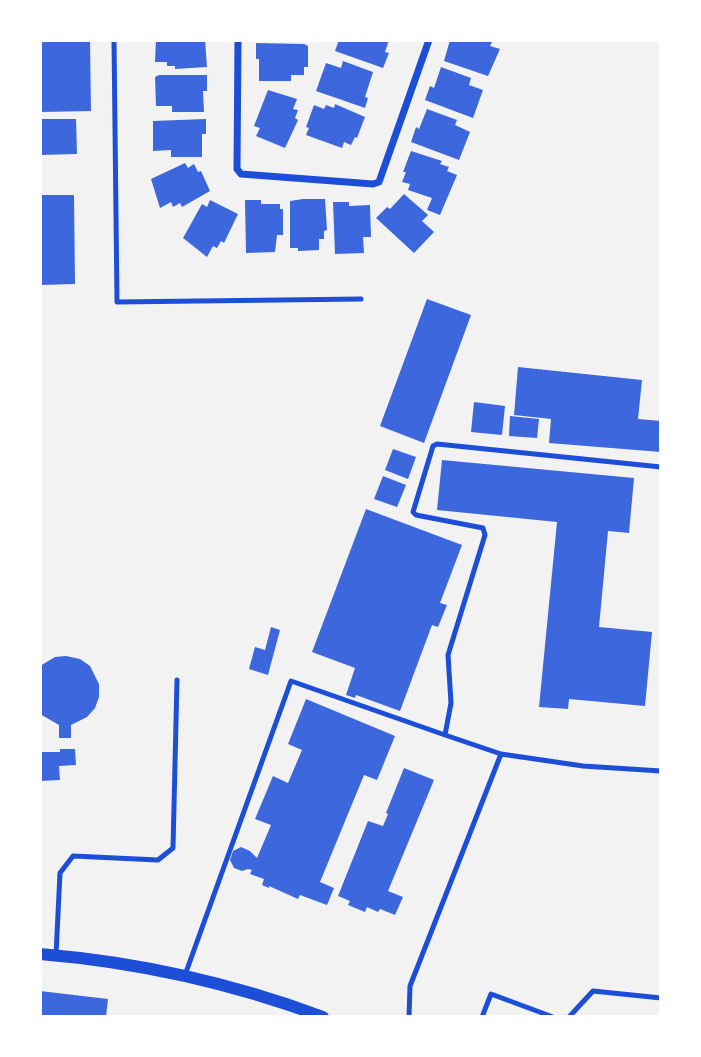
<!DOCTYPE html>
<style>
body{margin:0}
#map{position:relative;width:701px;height:1057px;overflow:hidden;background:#f2f2f2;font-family:Quicksand,sans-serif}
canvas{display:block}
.frame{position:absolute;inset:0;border:42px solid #fff;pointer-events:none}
</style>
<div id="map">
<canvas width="701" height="1057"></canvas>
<div class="frame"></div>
</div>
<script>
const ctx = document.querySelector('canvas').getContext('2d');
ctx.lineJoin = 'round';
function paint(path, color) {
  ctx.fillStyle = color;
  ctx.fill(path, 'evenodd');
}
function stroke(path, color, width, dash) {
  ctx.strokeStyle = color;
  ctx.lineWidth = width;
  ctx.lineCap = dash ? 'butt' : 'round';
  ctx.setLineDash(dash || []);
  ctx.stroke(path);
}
const building = new Path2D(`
 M156,40H205L207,67L175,69V66H167V62H155Z
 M339,40H389L385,52L389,53L383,68L335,51Z
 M450,40H487L492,42L490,46L500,49L488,76L444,61Z
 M40,41H90L91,111L40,112Z
 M256,43L304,44L308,46V67H304V75H291V81H259V59H256Z
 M343,61L373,72L365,97L368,98L365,108L316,91L326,63L341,68Z
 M441,67L471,78L469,85L483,90L473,118L425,100L430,86L434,88Z
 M159,75H207V91H203L204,112H172V106H156L155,77Z
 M268,90L297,99L293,109L298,110L295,118L298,120L285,148L256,136L260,128L254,126Z
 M335,104L365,117L357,138L355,137L351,145L344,142L342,148L306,135L309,128L306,127L314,105L324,109L326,105L334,108Z
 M427,109L457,120L455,125L470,132L459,160L411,142L416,127L419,129Z
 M40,119H76L77,154L40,155Z
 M206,119V134H202V157H171V150L153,151V121Z
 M411,151L442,161L440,164L449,167L447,171L457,175L440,215L427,210L432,198L408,190L410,184L402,182L406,172H403Z
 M185,163L188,168L194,164L198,172L201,171L210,191L182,207L180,203L173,207L171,202L160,208L151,179Z
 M404,194L428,215L422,221L434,232L414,253L376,218L387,207L390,209Z
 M40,195H74L75,284L40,285Z
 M303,199H325L327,230L324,231V239H319V250L298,251V248H290V201Z
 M210,200L238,214L224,243L221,241L217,248L213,246L207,257L183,238L202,204L207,207Z
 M245,200H261V204H280V209H283V235H277L275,252L246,253Z
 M333,202H349V206L370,205L371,237H363L364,253L335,254Z
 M427,299L471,315L424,443L380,426Z
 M518,367L642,380L638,419L661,421V452L549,443L551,419L514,415Z
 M474,402L505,406L502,435L471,432Z
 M510,416L539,419L537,438L509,436Z
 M393,449L416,457L408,479L385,470Z
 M442,460L634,478L629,533L608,531L599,627L652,632L645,706L569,699L568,709L539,707L557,522L437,510Z
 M383,476L406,485L397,507L374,499Z
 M366,509L462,545L440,603L447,605L438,627L432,625L400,711L356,695L355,698L346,695L355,668L312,652Z
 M271,627L280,630L268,675L249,669L255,647L265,650Z
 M66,656L80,659L90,666L99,684V697L95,708L87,717L71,725V738H59V725L40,714V666L55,657Z
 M306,699L395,736L377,780L364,775L320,882L334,888L327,905L300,895L298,899L269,886V888L262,885L264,879L250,874L252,870L248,869L242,871L234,868L230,860L233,851L241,847L250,851L257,858L271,825L255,819L273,776L288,783L302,750L288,744Z
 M60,749H75L76,765L59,766L60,780L40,781V752H60Z
 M404,768L434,780L388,891L403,897L395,915L380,909L378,912L367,907L365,912L348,905L350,901L338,896L368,821L383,826L388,814L386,813Z
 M40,991L108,999L106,1017H40Z`);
const service = new Path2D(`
 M114,40L117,302L361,299
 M501,754L583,766L661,771
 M56,955L60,873L73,856L158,860L173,848L177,680
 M185,975L291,681L445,735
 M409,1017L410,986L501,754L445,735L451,703L448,655L485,535L483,528L416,515L413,512L433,446L437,444L661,467
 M482,1017L491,994L553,1017
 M569,1017L593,991L661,998`);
const minor = new Path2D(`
 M238,40L237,169L241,174L373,184L379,182L429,40`);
const tertiary = new Path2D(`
 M40,954C137,962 232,983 323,1017`);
paint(building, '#3d67dc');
stroke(service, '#1d4ed8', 5);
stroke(minor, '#1d4ed8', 7);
stroke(tertiary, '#1d4ed8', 12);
</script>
